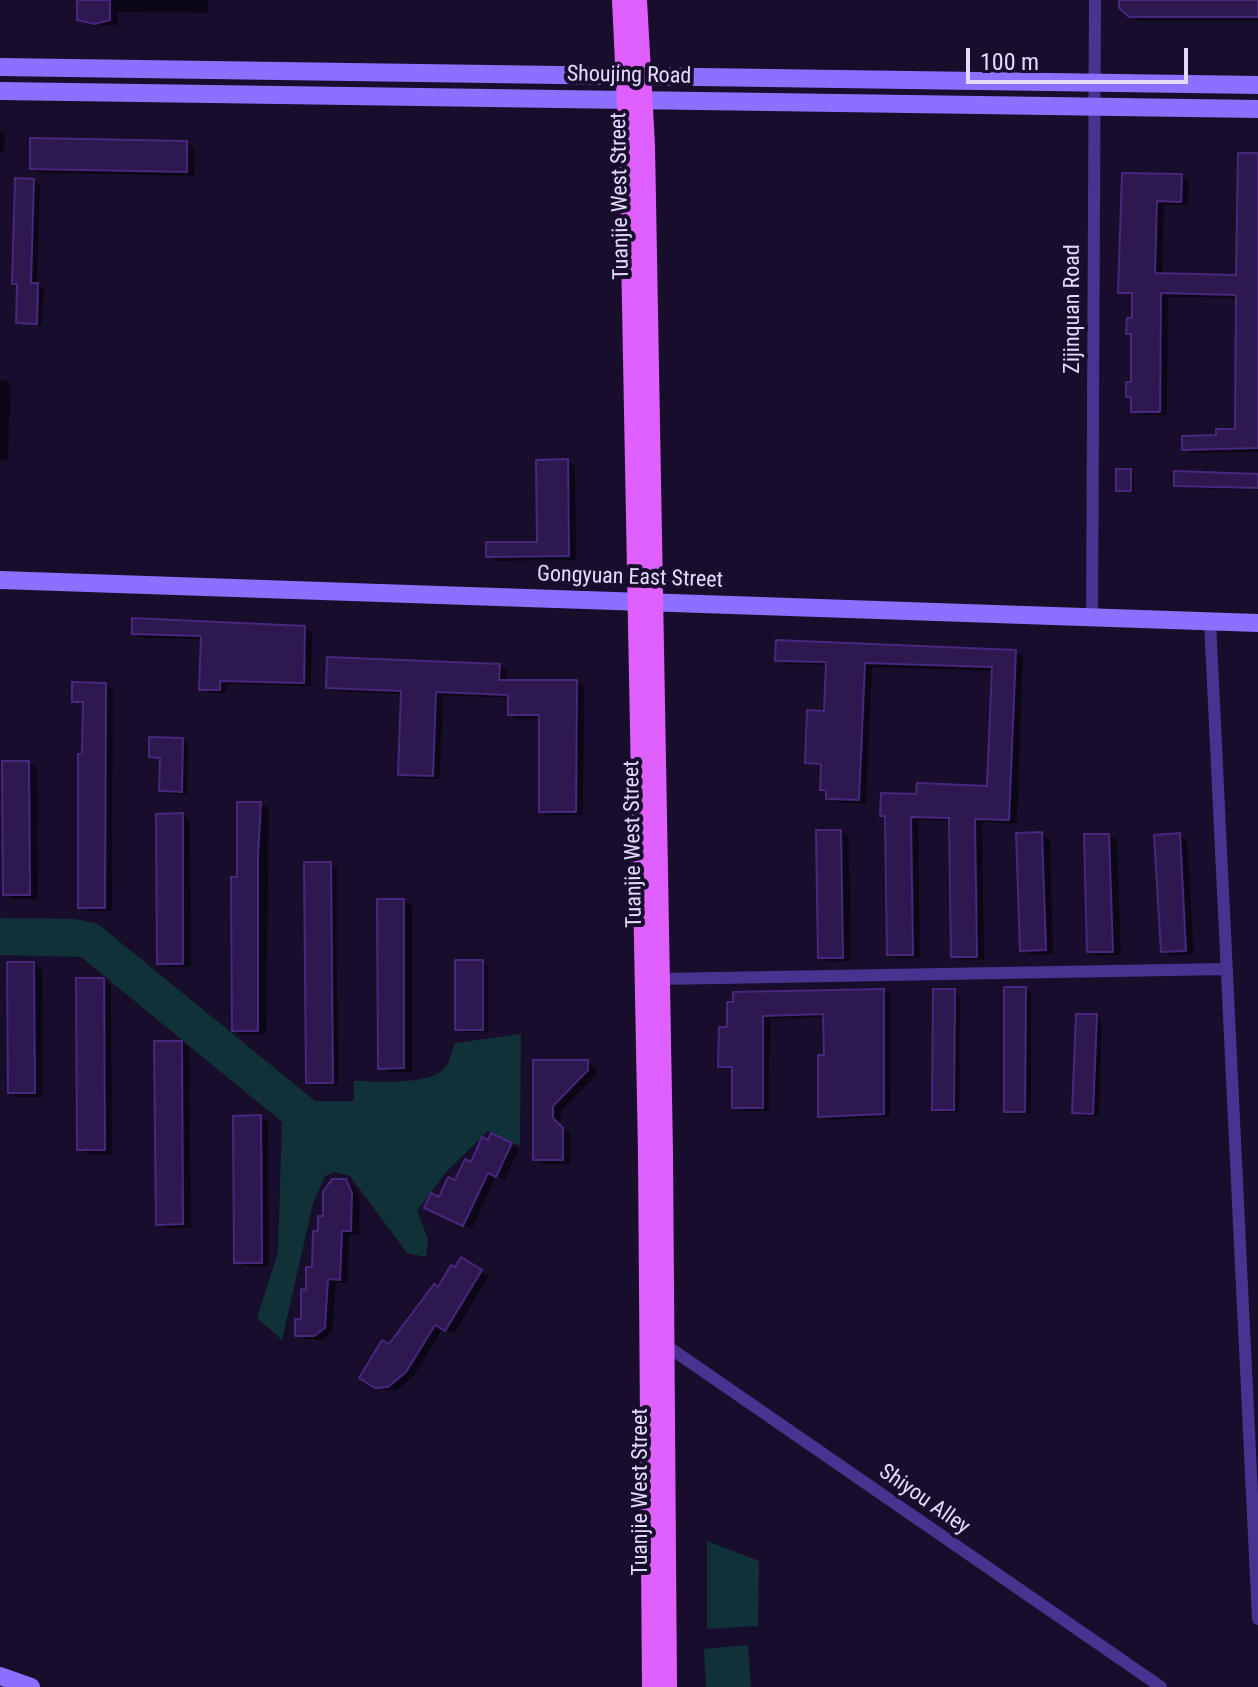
<!DOCTYPE html>
<style>
body{margin:0}
#map{position:relative;width:1258px;height:1687px;overflow:hidden;background:#180e2c;font-family:"Roboto Condensed",sans-serif}
canvas{display:block}
.scale{position:absolute;left:966px;top:48px;width:222px;height:36px;box-sizing:border-box;border:4px solid #e4d9ff;border-top:0;padding-left:10px;font-size:24px;line-height:28px;white-space:nowrap;color:#e4d9ff;-webkit-text-stroke:6px #180e2c;paint-order:stroke}
</style>
<div id="map">
<canvas width="1258" height="1687"></canvas>
<div class="scale">100 m</div>
</div>
<script>
const ctx = document.querySelector('canvas').getContext('2d');
ctx.lineJoin = 'round';
function paint(path, color) {
  ctx.fillStyle = color;
  ctx.fill(path, 'evenodd');
}
function stroke(path, color, width, dash) {
  ctx.strokeStyle = color;
  ctx.lineWidth = width;
  ctx.lineCap = dash ? 'butt' : 'round';
  ctx.setLineDash(dash || []);
  ctx.stroke(path);
}
function label(font, color, halo, rows, align = 'center') {
  ctx.font = font + ' "Roboto Condensed",sans-serif';
  ctx.lineWidth = 8;
  ctx.setLineDash([]);
  ctx.textBaseline = 'middle';
  ctx.strokeStyle = halo;
  ctx.fillStyle = color;
  for (const [text, x, y, turn = 0] of rows) {
    ctx.save();
    ctx.translate(x, y);
    ctx.rotate((+turn || 0) * Math.PI / 180);
    ctx.textAlign = isNaN(turn) ? turn : align;
    if (halo) ctx.strokeText(text, 0, 0);
    ctx.fillText(text, 0, 0);
    ctx.restore();
  }
}
const green = new Path2D(`
 M0,918L75,919L98,924L315,1101H354V1081C378,1081 430,1086 446,1067C450,1061 452,1050 455,1043L521,1034L520,1146L488,1131L446,1172L417,1211L428,1239L426,1257L407,1253L350,1176L335,1172L325,1176L313,1203L282,1340L257,1318L278,1252L282,1122L81,957L0,955Z
 M707,1541L759,1561L758,1626L707,1629Z
 M748,1645L751,1687H706L704,1649Z`);
const shadow = new Path2D(`
 M79,0H208V13L118,12V25L93,26L79,19Z
 M1121,0H1258V21H1139L1130,16Z
 M0,131L5,134L4,152H0Z
 M187,143L195,148L194,176L40,173L32,168Z
 M1258,155V452L1191,453L1184,448L1237,431L1238,298L1168,297L1167,415H1141L1133,411V399L1128,396L1133,384V336L1128,333L1134,320V296L1120,291L1124,175L1181,176L1189,181L1188,205H1164L1162,275L1238,277Z
 M34,181L40,184L37,285L44,288L42,326L18,322L19,286L14,283Z
 M0,379L11,383L8,461L0,460Z
 M567,461L575,466L576,560L497,561L488,556L539,544Z
 M1130,471L1134,473V492H1122L1118,490Z
 M1258,476V490L1182,488L1176,484Z
 M305,628L312,632L311,686L227,684L226,693H209L201,688L203,639L141,638L134,633Z
 M1015,652L1023,656L1017,824L982,822L984,960H961L953,956L951,821L918,820L920,958L897,959L889,954L887,817L882,814L918,796L989,788L994,671L872,667L866,804L836,802L822,789L823,767L807,762L826,713L828,665L785,664L778,660Z
 M499,666L507,670V682H576L584,687L583,815H548L541,811V719H518L510,714V698L443,695L440,779L407,778L400,774L403,694L336,691L328,687Z
 M105,685L113,689L112,911H88L80,907L85,706L74,701Z
 M182,740L188,743L187,794H167L161,790L162,760L151,756Z
 M29,763L37,767L38,899H13L5,894Z
 M239,804H261L269,808L266,1034L241,1035L234,1030Z
 M182,815L190,820L191,967H167L159,963Z
 M841,832L849,836L851,961L828,962L820,957Z
 M1041,834L1050,839L1053,954H1030L1022,949Z
 M1179,835L1187,840L1194,954L1171,956L1163,951Z
 M1109,836L1117,840L1121,955L1098,956L1089,951Z
 M331,864L337,867L338,1085H314L308,1081Z
 M403,901L412,905V1072H388L380,1067Z
 M482,962L488,965V1032H463L457,1029Z
 M34,964L42,969L43,1097H18L10,1092Z
 M103,980L111,985L112,1154H88L79,1149Z
 M1026,989L1031,992V1114H1012L1006,1111Z
 M884,991L891,994L890,1117L827,1120L820,1116L825,1017L770,1019L769,1111H741L734,1107V1070L720,1066L729,1029V1004Z
 M954,991L960,995L959,1112H940L934,1108Z
 M1097,1016L1102,1020L1099,1116H1080L1074,1112Z
 M181,1043L189,1047L191,1228H166L158,1223Z
 M535,1062H587L596,1067V1075L561,1111L560,1124L571,1134L570,1164H543L535,1159Z
 M260,1117L268,1122L269,1266H245L236,1262Z
 M511,1145L519,1149L505,1180L496,1176L472,1229L435,1212L440,1200L472,1165Z
 M345,1181L354,1186L360,1199L359,1235H349L348,1283H336L332,1332L323,1340L305,1339L297,1334L320,1233Z
 M462,1260L489,1276L454,1334L443,1328L414,1376L397,1390L385,1391L362,1377Z`);
const building = new Path2D(`
 M77,0H110V20L95,24L77,20Z
 M1119,0H1258V17H1129L1119,8Z
 M30,138L187,141V172L30,169Z
 M1238,153H1258V448L1182,450V436L1216,435V429H1235L1236,295L1161,293L1160,412H1131V397H1126V382H1131V334H1126L1127,318H1132V293H1118L1122,173L1182,174L1181,202L1157,201L1155,273L1236,275Z
 M15,178L34,179L31,283H38L37,324L16,323L17,284H12Z
 M568,459L569,556L486,557V542H537L536,460Z
 M1116,469H1131V491H1116Z
 M1174,471L1258,474V488L1174,486Z
 M132,618L305,626L304,683L220,681V690H199L201,636L132,634Z
 M776,640L1016,650L1009,820L975,819L977,957H951L949,818L911,817L913,955H887L885,816H880L881,793L916,794L917,783L987,786L992,667L865,663L859,800L826,799V790H820L821,764L805,763L807,710L824,711L826,662L775,661Z
 M327,657L500,664L499,680H577L576,812H539V715H508V695L436,692L433,776L398,775L401,691L326,688Z
 M72,682L106,683L105,908H78V754H82L83,702H72Z
 M149,737L183,738L182,792L159,791L160,758L149,757Z
 M2,761H29L30,895H3Z
 M237,802H261L258,856V1031H232L231,877H237Z
 M183,813V964H157L156,814Z
 M816,830H841L843,958H818Z
 M1042,832L1046,950L1020,951L1016,833Z
 M1180,833L1186,951L1161,952L1154,835Z
 M1084,834H1109L1113,952H1087Z
 M304,862H331L333,1083H306Z
 M377,899H404V1068L378,1069Z
 M455,960H483V1030H455Z
 M7,962H34L35,1093H8Z
 M76,978H104L105,1150H77Z
 M1004,987H1026L1025,1112H1004Z
 M884,989V1114L818,1117V1055H824L823,1014L763,1016V1108H732V1067H718L719,1027H727V1002H733V992Z
 M933,989H955L954,1110H932Z
 M1076,1014H1097L1093,1114L1072,1113Z
 M154,1041H182L183,1224L156,1225Z
 M533,1060H588V1070L553,1106V1118L563,1128V1160H533Z
 M261,1115L262,1263H234L233,1116Z
 M491,1133L512,1143L496,1177L488,1173L463,1226L424,1208L431,1193L439,1197L448,1177L455,1180L465,1159L471,1162L482,1137L488,1140Z
 M332,1179H346L352,1193L351,1231H342L340,1280L328,1279L325,1328L314,1336H295V1319H301V1289L306,1290V1267H312L313,1231H318V1216H323V1192Z
 M461,1257L482,1270L445,1331L435,1325L406,1372L388,1387L375,1388L359,1378L382,1340L389,1344L434,1284L438,1287L451,1265L455,1267Z`);
const street = new Path2D(`
 M1092,617L1095,0
 M1210,621L1258,1619
 M660,979L1226,969
 M664,1344L1161,1687`);
const secondary = new Path2D(`
 M0,67L1258,85
 M0,91L1258,109
 M0,580L1258,623
 M0,1676L31,1687`);
const primary = new Path2D(`
 M622,0L629,146L648,1153L652,1687
 M637,0L645,145L663,1153L667,1687`);
const streetNames = [
 ["Shoujing Road",629,76,1],
 ["Tuanjie West Street",621,196,-91],
 ["Zijinquan Road",1073,309,-90],
 ["Gongyuan East Street",630,578,2],
 ["Tuanjie West Street",634,844,-91],
 ["Tuanjie West Street",641,1492,-90],
 ["Shiyou Alley",924,1500,35]
];
paint(green, '#103137');
paint(shadow, '#0007');
paint(building, '#2d184f');
stroke(building, '#48277e', 2);
stroke(street, '#483490', 12);
stroke(secondary, '#8d70ff', 18);
stroke(primary, '#e060ff', 20);
label('22px', '#e4d9ff', '#180e2c', streetNames);
</script>
